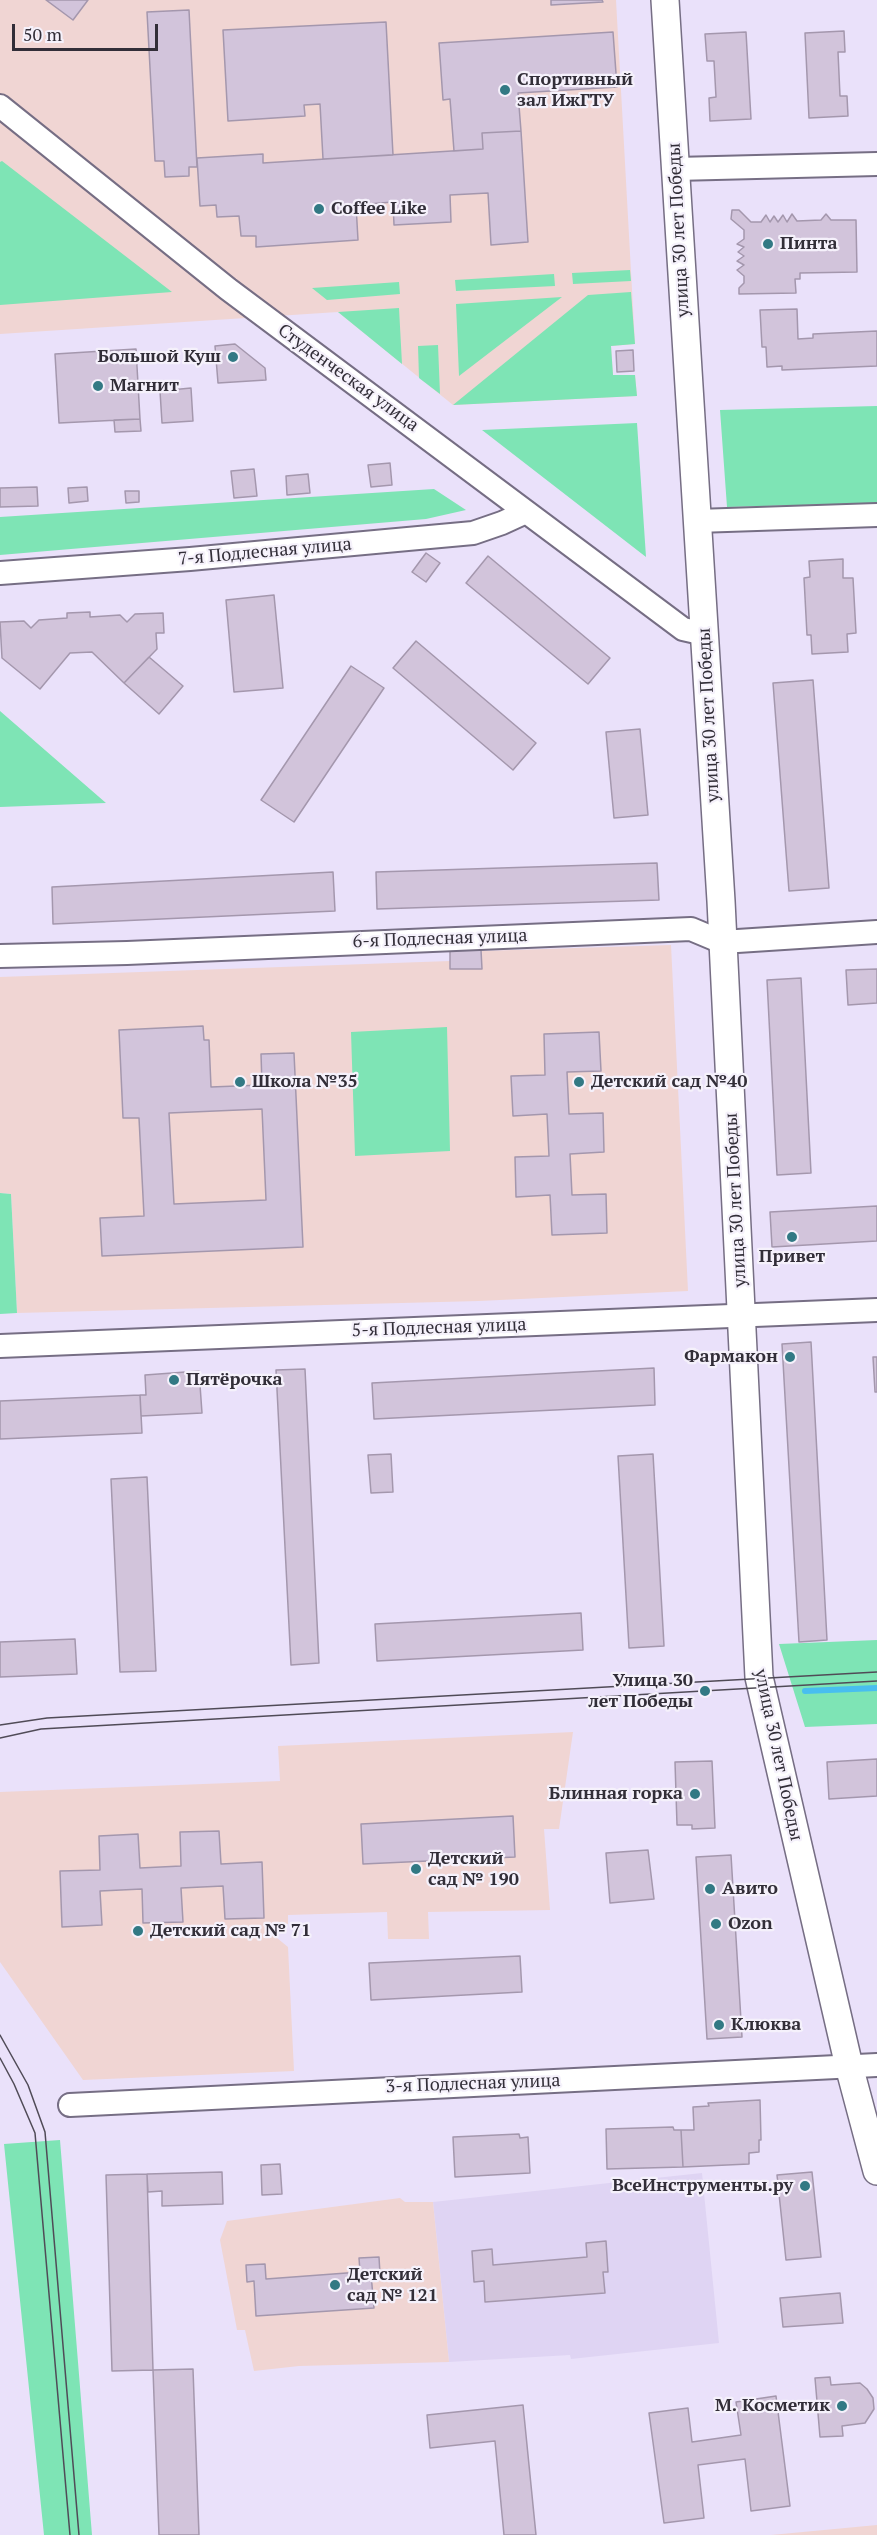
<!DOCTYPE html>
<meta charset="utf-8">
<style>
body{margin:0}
#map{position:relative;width:877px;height:2535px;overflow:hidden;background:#eae1fa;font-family:"PT Serif",serif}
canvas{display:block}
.scale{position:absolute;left:12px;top:24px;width:146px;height:27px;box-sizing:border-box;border:3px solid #322e38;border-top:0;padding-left:8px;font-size:18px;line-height:21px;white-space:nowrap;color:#322e38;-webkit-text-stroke:4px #f5f1fb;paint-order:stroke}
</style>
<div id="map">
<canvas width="877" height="2535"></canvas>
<div class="scale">50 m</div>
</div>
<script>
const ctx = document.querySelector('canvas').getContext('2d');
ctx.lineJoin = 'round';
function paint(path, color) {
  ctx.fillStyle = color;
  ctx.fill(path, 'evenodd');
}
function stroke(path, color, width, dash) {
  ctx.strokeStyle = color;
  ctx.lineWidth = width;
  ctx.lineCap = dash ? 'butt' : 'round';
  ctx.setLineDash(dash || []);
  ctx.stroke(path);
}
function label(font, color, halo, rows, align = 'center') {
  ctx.font = font + ' "PT Serif",serif';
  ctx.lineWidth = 4.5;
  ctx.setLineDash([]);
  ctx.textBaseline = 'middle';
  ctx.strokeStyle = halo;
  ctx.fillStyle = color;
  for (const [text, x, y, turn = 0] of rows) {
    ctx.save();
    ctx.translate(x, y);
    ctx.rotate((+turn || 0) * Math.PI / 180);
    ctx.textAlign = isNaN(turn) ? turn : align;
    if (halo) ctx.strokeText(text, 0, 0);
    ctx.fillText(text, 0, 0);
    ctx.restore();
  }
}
const built = new Path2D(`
 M702,2173L719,2343L571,2359L570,2355L449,2362L433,2202Z`);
const education = new Path2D(`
 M0,0H616L635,344L611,346L613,375H635L637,396L453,405L338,312L0,334Z
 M671,945L688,1291L479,1301L17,1313L11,1194L0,1193V977L450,961V969H481V951Z
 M573,1732L559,1829H544L550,1910L428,1912L429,1939H388L387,1912L288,1915V1924H276L277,1938L288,1947L294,2071L83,2080L0,1962V1792L280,1781L278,1746Z
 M400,2198L405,2202H433L449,2362L299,2366L254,2371L245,2330H237L220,2240L227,2221Z
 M877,2525V2535H771Z`);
const green = new Path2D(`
 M2,161L172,292L0,305V162Z
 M630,270L631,281L573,284L572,273Z
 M554,274L555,286L456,291L455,280Z
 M399,282L400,294L327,300L312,288Z
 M631,292L635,344L611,346L613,375H635L637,396L453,405L588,295Z
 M562,297L459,376L456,304Z
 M399,308L402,364L338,312Z
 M438,345L440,394L419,378L418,346Z
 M877,406V503L727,507L720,410Z
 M637,423L646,557L482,430Z
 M434,489L466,510L426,519L0,555V517Z
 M0,711L106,803L0,807Z
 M447,1027L450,1151L355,1156L351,1032Z
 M0,1193L11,1194L17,1313L0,1314Z
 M877,1640V1724L805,1727L779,1644Z
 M60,2140L92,2535H44L4,2144Z`);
const stream = new Path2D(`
 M805,1691L877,1688`);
const building = new Path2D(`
 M46,0H88L73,20Z
 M551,0H602L603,2L551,5Z
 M189,10L197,167H189V176L165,177L164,161H155L147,12Z
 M386,22L393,155L323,159L320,104L304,105L305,116L228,121L223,30Z
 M844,31L845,52H838L840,96H847L848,116L809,118L805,33Z
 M613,32L617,87L518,93L521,131L482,133L483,149L454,151L450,99L443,100L439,43Z
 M746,32L751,119L710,121L709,98L716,97L714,61H707L705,34Z
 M521,131L528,242L491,245L488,193L450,195L451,222L394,225L393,202L356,205L358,240L256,247V236H241L239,216L217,217L216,205L200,206L197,158L263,154V163L483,149L482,133Z
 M732,210H739L751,222H761L766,215L770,222L774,216L778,222L783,215L787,222L792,214L797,221L821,220L826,214L831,220H856L857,272L800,273V279H795L796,293L739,294V288L744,283V276L737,270L744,265L737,261L744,256L738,252L744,247L737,244L744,239V230L731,219Z
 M797,309L798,339L813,338V334L877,331V366L782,370V366L767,367L766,347H762L760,310Z
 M235,344L265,368L266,380L218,383L215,346Z
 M136,349L140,419L59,423L55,354Z
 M633,350L634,371L617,372L616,351Z
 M191,388L193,421L162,423L160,391Z
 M140,419L141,431L115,432L114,420Z
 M390,463L392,485L371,487L368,465Z
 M254,469L257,496L234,498L231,471Z
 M308,474L310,493L287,495L286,476Z
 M37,487L38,506L0,507V488Z
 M87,487L88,501L69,503L68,488Z
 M125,491H139V502L126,503Z
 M426,553L440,563L426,582L412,572Z
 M488,556L610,658L588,684L466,583Z
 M843,559V578H853L856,633L847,634L848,652L812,654L811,635H807L804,578L810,577L809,561Z
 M274,595L283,688L234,692L226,600Z
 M90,612V617L120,615L127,622L135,614L163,613L164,633H156L157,649L124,683L92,652L70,653L40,689L2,658L0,622L24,621L31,628L39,620L67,618V613Z
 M416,641L536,743L513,770L393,668Z
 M149,657L183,686L159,714L124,683Z
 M351,666L384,688L294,822L261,800Z
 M813,680L829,888L789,891L773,683Z
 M640,729L648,815L614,818L606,732Z
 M657,863L659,900L377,909L376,872Z
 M333,872L335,911L53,924L52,887Z
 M450,950H481L482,969H450Z
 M877,969V1003L848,1005L846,970Z
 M801,978L811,1173L777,1175L767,980Z
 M203,1026L204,1040H209L211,1087L262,1085L261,1054L294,1053L303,1247L102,1256L100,1218L144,1216L139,1118H123L119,1030ZM262,1109L266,1200L174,1204L169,1113Z
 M599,1032L601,1071L567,1072L569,1114L603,1113L604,1152L570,1154L572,1195L606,1194L607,1233L552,1235L550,1195L516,1197L515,1157L549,1156L547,1114L513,1116L511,1076L545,1075L544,1034Z
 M877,1206V1241L772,1247L770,1212Z
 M811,1342L827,1640L799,1642L782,1344Z
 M873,1357H877V1392H875Z
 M654,1368L655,1405L374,1419L372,1383Z
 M305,1369L319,1663L291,1665L276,1370Z
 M199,1371L202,1413L141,1416L140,1395H146L145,1375Z
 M140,1395L142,1433L0,1439V1401Z
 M391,1454L393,1492L371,1493L368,1455Z
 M653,1454L664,1646L629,1648L618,1456Z
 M147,1477L156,1671L120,1672L111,1479Z
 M581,1613L583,1650L377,1661L375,1624Z
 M75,1639L77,1674L0,1677V1642Z
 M877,1759V1796L829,1799L827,1762Z
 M712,1761L715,1828L692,1829V1825H677L675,1762Z
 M513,1816L515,1857L363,1864L361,1824Z
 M219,1831L221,1864L262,1862L264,1918L225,1919L223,1886L181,1888L183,1922L143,1923L142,1889L100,1891L102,1925L62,1927L60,1871L100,1870L99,1836L138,1834L140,1868L181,1866L180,1832Z
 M648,1850L654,1899L610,1903L606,1853Z
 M731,1855L742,2037L707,2039L696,1857Z
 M520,1956L522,1992L371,2000L369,1963Z
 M760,2100L761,2140H759V2152L749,2153V2164L683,2167L681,2130H694L693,2107L709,2106L708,2103Z
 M673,2127L674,2130H681L683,2167L607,2169L606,2129Z
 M519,2134L520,2138L528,2137L530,2173L455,2177L453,2137Z
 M280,2164L282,2194L262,2195L261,2165Z
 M222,2172L223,2204L162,2206V2191L148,2192L147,2174Z
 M812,2172L821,2257L786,2260L777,2175Z
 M147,2174L153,2370L112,2371L106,2175Z
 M606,2241L608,2272H603L605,2293L485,2302L484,2281L474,2282L472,2251L492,2249L493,2265L587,2257L586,2243Z
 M379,2257L380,2274H371L374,2308L256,2316L254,2281L247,2282L246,2265L265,2264L266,2279L360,2272L359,2258Z
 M840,2293L843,2323L783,2327L780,2298Z
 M193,2369L199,2535H159L153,2370Z
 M830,2377L831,2385L860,2383L867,2389L873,2398L874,2409L865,2423L842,2426L843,2436L820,2437L815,2378Z
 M776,2396L790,2506L751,2511L745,2459L698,2465L704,2518L664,2523L649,2413L688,2408L692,2442L741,2435L736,2402Z
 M523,2405L536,2535H504L495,2441L430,2448L427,2415Z`);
const minor = new Path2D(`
 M0,106L228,289L683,629L705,634
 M676,169L877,164
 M697,521L877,515
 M0,573L190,559L473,533L502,523L526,512
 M0,956L127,953L691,929L722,942L877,932
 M0,1346L877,1310
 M70,2105L877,2065`);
const major = new Path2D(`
 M665,0L721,901L759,1677L849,2066L877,2171`);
const tram = new Path2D(`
 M0,1725L47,1718L877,1672
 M0,1738L41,1729L877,1681
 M0,2035L28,2085L45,2132L79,2535
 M0,2058L14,2084L35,2133L70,2535`);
const markers = [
 [505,90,6,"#327984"],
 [319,209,6,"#327984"],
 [768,244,6,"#327984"],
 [233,357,6,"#327984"],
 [98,386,6,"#327984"],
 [240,1082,6,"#327984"],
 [579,1082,6,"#327984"],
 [792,1237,6,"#327984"],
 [790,1357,6,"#327984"],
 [174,1380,6,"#327984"],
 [705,1691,6,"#327984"],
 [695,1794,6,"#327984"],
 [416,1869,6,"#327984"],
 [710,1889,6,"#327984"],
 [716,1924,6,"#327984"],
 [138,1931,6,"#327984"],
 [719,2025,6,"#327984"],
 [805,2186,6,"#327984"],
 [335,2285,6,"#327984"],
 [842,2406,6,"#327984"]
];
const poiNames = [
 ["Спортивный",517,80],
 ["зал ИжГТУ",517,101],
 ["Coffee Like",331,209],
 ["Пинта",780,244],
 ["Большой Куш",221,357,"right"],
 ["Магнит",110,386],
 ["Школа №35",252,1082],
 ["Детский сад №40",591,1082],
 ["Привет",792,1257,"center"],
 ["Фармакон",778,1357,"right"],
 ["Пятёрочка",186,1380],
 ["Улица 30",693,1681,"right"],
 ["лет Победы",693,1702,"right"],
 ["Блинная горка",683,1794,"right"],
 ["Детский",428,1859],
 ["сад № 190",428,1880],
 ["Авито",722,1889],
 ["Ozon",728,1924],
 ["Детский сад № 71",150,1931],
 ["Клюква",731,2025],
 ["ВсеИнструменты.ру",793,2186,"right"],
 ["Детский",347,2275],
 ["сад № 121",347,2296],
 ["М. Косметик",830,2406,"right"]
];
const streetNames = [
 ["улица 30 лет Победы",679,230,-93],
 ["Студенческая улица",348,378,36],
 ["7-я Подлесная улица",265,552,-5],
 ["улица 30 лет Победы",709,715,-93],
 ["6-я Подлесная улица",440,939,-2],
 ["улица 30 лет Победы",736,1200,-93],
 ["5-я Подлесная улица",439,1328,-2],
 ["улица 30 лет Победы",778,1755,78],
 ["3-я Подлесная улица",473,2084,-2]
];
paint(built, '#dfd4f3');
paint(education, '#f0d5d3');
paint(green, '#7ee4b5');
stroke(stream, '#48beef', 6);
paint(building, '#d2c4db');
stroke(building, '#a497ad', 1.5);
stroke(minor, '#766e84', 26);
stroke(major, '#766e84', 30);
stroke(minor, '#fff', 22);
stroke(major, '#fff', 27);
stroke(tram, '#504b57', 1.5);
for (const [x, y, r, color] of markers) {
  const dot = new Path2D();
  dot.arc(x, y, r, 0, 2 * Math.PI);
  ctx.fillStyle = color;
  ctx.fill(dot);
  stroke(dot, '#f5f1fb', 2);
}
label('bold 18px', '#322e38', '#f5f1fb', poiNames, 'left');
label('18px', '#322e38', '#f5f1fb', streetNames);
</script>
